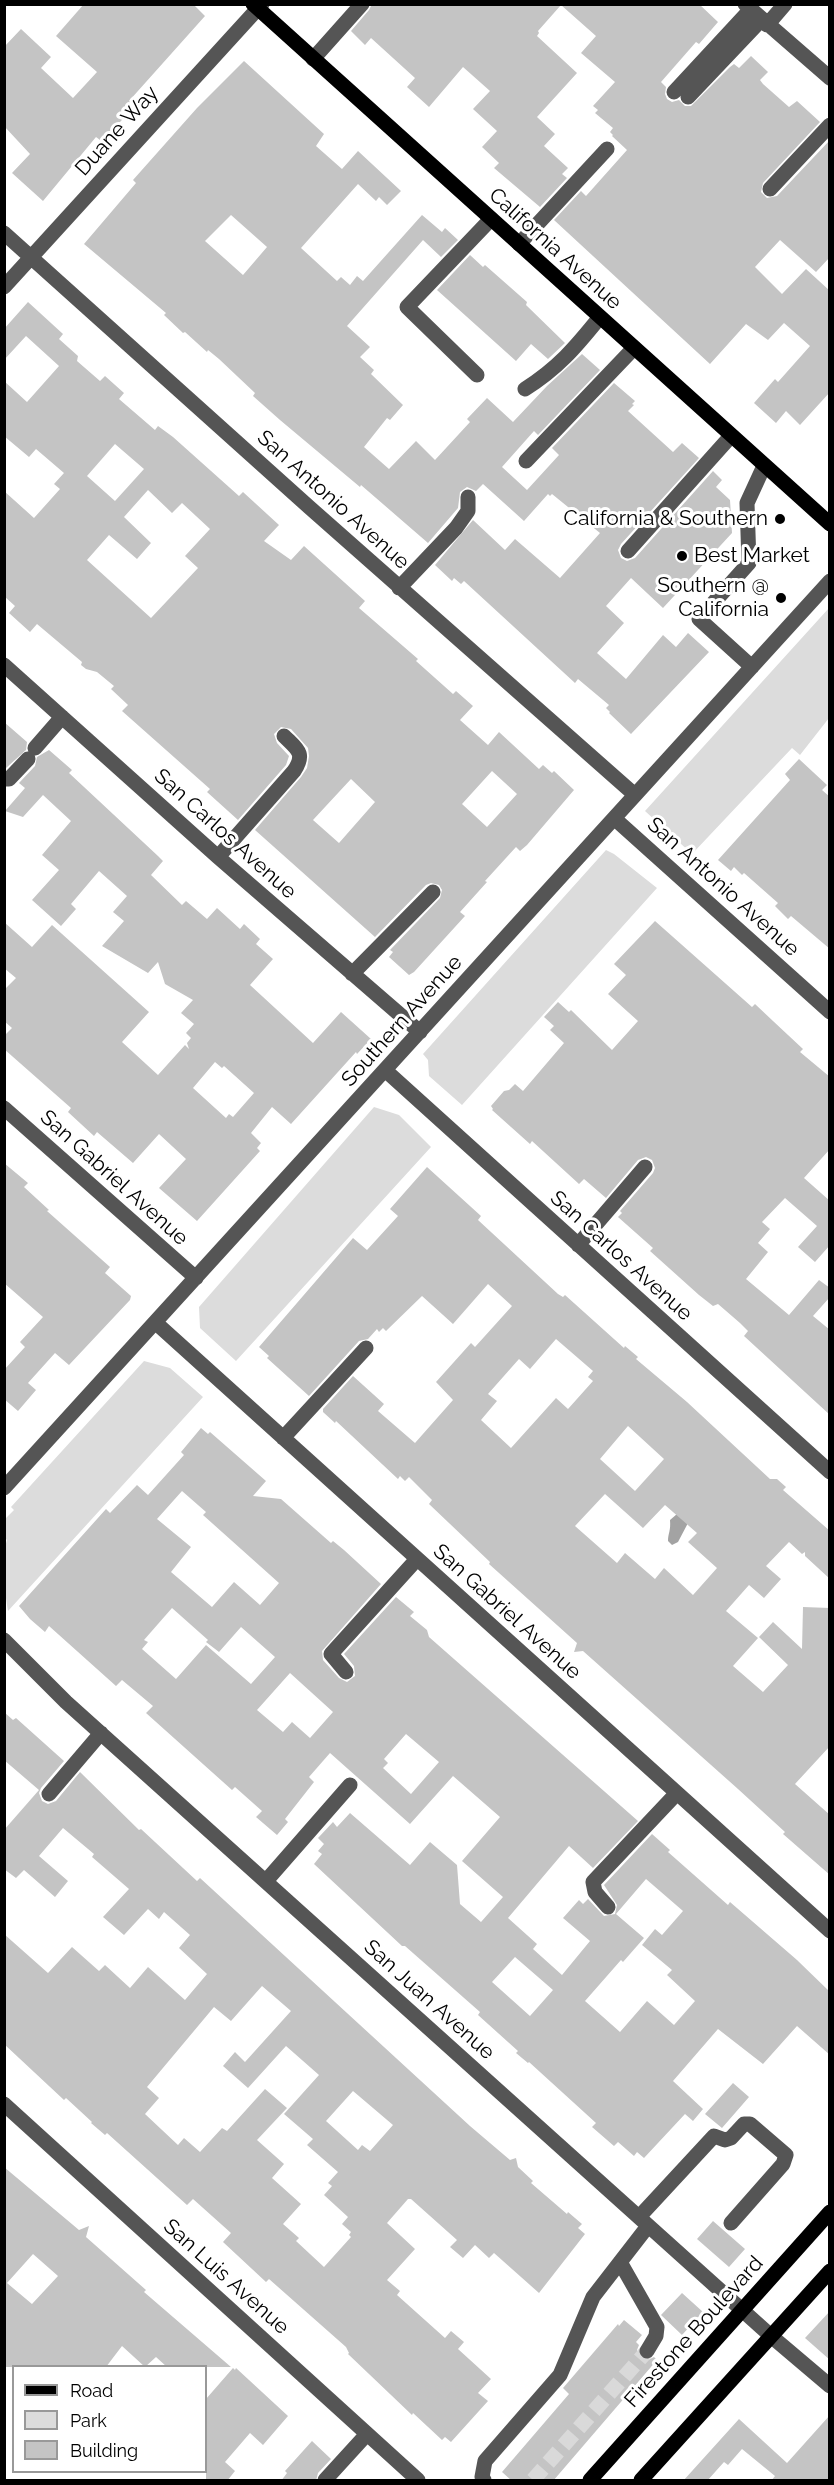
<!DOCTYPE html>
<style>
body{margin:0}
#map{position:relative;width:834px;height:2485px;overflow:hidden;background:#fff;font-family:Raleway,sans-serif}
canvas{display:block}
.frame{position:absolute;inset:0;border:6px solid #000;pointer-events:none}
.legend{position:absolute;left:12px;top:2365px;width:195px;height:108px;box-sizing:border-box;background:#fff;border:2px solid #999;margin:0;padding:8px 10px;list-style:none;font-size:18px;color:#000}
.legend li{display:flex;align-items:center;gap:12px;height:30px}
.legend b{width:30px;border:2px solid #999}
</style>
<div id="map">
<canvas width="834" height="2485"></canvas>
<div class="frame"></div>
<ul class="legend">
<li><b style="height:8px;background:#000"></b>Road</li>
<li><b style="height:16px;background:#dcdcdc"></b>Park</li>
<li><b style="height:16px;background:#c4c4c4"></b>Building</li>
</ul>
</div>
<script>
const ctx = document.querySelector('canvas').getContext('2d');
ctx.lineJoin = 'round';
function paint(path, color) {
  ctx.fillStyle = color;
  ctx.fill(path, 'evenodd');
}
function stroke(path, color, width, dash) {
  ctx.strokeStyle = color;
  ctx.lineWidth = width;
  ctx.lineCap = dash ? 'butt' : 'round';
  ctx.setLineDash(dash || []);
  ctx.stroke(path);
}
function label(font, color, halo, rows, align = 'center') {
  ctx.font = font + ' Raleway,sans-serif';
  ctx.lineWidth = 6;
  ctx.setLineDash([]);
  ctx.textBaseline = 'middle';
  ctx.strokeStyle = halo;
  ctx.fillStyle = color;
  for (const [text, x, y, turn = 0] of rows) {
    ctx.save();
    ctx.translate(x, y);
    ctx.rotate((+turn || 0) * Math.PI / 180);
    ctx.textAlign = isNaN(turn) ? turn : align;
    if (halo) ctx.strokeText(text, 0, 0);
    ctx.fillText(text, 0, 0);
    ctx.restore();
  }
}
const green = new Path2D(`
 M829,608V718L800,755L792,748L692,854L645,811Z
 M606,850L614,854L657,888L462,1105L429,1076L428,1060L423,1054Z
 M374,1107L399,1115L431,1147L236,1361L200,1328L199,1307Z
 M144,1361L170,1368L203,1397L8,1611C5,1590 0,1561 7,1540L5,1538L4,1520L14,1510L11,1507Z`);
const water = new Path2D(`
 M677,1514L688,1523L678,1542L672,1545L668,1541C668,1533 671,1531 670,1520Z`);
const building = new Path2D(`
 M84,4H193L205,16L129,101L135,106L105,138L103,136L100,140L96,137L43,201L12,173L30,154L4,126V47L21,29L51,57L41,68L73,98L97,72L56,36Z
 M372,4H699L718,22L699,44L696,42L661,82L666,87L665,94L667,99L672,102L679,100L685,106H691L730,67L734,64L739,68L751,56L768,72L760,80L763,84L789,107L797,101L820,122L763,183L761,192L767,198L777,196L830,140V257L816,272L780,240L755,267L782,294L806,269L830,291V392L800,425L786,411L776,423L754,403L775,379L778,382L810,346L784,323L768,340L746,324L710,364L554,220L581,191L586,196L627,150L612,136L613,135L610,132L613,128L595,113L598,110L593,106L615,82L581,53L596,36L561,5L538,31L539,33L537,36L577,73L537,117L555,134L544,146L568,168L562,174L567,178L540,207L494,168L499,163L482,147L497,131L473,109L490,91L463,67L429,107L407,87L415,78L371,38L365,45L351,31L369,10Z
 M244,61L324,134L316,146L342,169L358,151L401,191L387,205L379,197L376,201L358,184L301,248L337,281L341,277L350,285L357,276L363,281L422,215L442,232L445,228L458,240L441,257L423,240L347,326L370,347L360,357L374,370L371,374L403,405L390,420L387,418L364,447L389,469L416,441L435,460L470,422L467,419L487,398L513,422L547,386L582,354L600,370L538,435L534,431L502,467L527,490L559,455L552,448L614,383L635,401L632,404L634,405L628,411L673,452L682,443L699,458L621,544L618,550L621,558L627,561L635,558L713,471L722,480L716,487L730,500L732,533L663,608L631,578L606,606L624,623L597,653L626,679L663,635L676,647L688,633L709,652L631,734L609,713L610,712L606,708L609,705L578,679L575,683L464,581L461,584L454,578L452,581L435,565L473,520L505,550L515,539L560,578L600,533L552,494L550,496L548,494L524,521L483,484L476,491L467,487L460,492L458,508L428,543L361,485L360,487L280,420L253,396L255,393L219,359L208,350L207,352L185,332L183,333L164,315L166,313L84,244L136,183L133,180L197,108ZM231,215L267,247L243,275L205,241Z
 M470,255L483,267L485,265L527,302L526,305L565,343L548,359L531,344L516,361L437,290Z
 M28,302L63,334L59,339L78,356L77,361L100,381L105,376L124,393L119,399L155,430L158,426L173,437L239,496L243,492L279,525L264,541L291,560L304,546L365,601L359,608L418,659L416,661L453,694L456,691L473,706L460,720L488,745L499,732L539,769L543,765L552,773L554,771L574,790L527,845L520,851L516,847L485,881L487,882L460,912L465,916L414,972L409,975L389,957L393,952L390,950L440,898L442,890L439,885L431,883L426,885L375,937L255,830L301,777L307,768L309,756L308,748L291,729L281,727L274,734L277,743L289,756L286,765L238,820L207,792L210,789L122,711L128,705L111,689L114,686L97,672L86,669L81,665L82,662L37,624L30,632L9,613L15,606L4,596V491L34,518L60,489L54,484L64,473L36,449L29,457L4,436V381L27,402L59,366L26,336L4,360V329ZM115,444L144,469L115,501L87,476ZM148,490L172,513L182,503L210,529L185,556L198,568L151,618L87,560L109,535L137,559L151,543L124,517ZM492,771L517,794L487,827L462,804ZM351,779L375,802L339,843L313,820Z
 M4,722L27,742L26,750L6,768Z
 M49,750L72,770L69,773L158,856L163,861L151,875L182,905L186,901L207,919L217,908L240,929L244,924L260,939L256,944L273,959L250,985L313,1043L341,1012L371,1039L357,1054L356,1052L291,1124L272,1107L251,1133L261,1143L257,1148L260,1151L197,1221L159,1188L186,1159L159,1134L133,1163L97,1132L94,1136L68,1112L71,1108L4,1049V1036L12,1028L4,1021V990L16,978L4,968V922L32,947L52,925L149,1012L122,1042L158,1075L185,1045L189,1049L187,1043L191,1038L186,1033L194,1024L181,1013L193,1000L165,984L158,962L148,973L102,946L124,921L113,912L127,896L99,871L71,904L76,909L61,926L32,900L59,870L42,855L71,821L43,795L23,817L5,811L25,788L19,783L35,766L37,757ZM215,1062L222,1068L224,1066L254,1093L233,1117L229,1114L226,1118L193,1088Z
 M799,759L827,785L822,790L830,797V949L791,916L788,919L775,906L778,903L744,873L742,875L734,867L731,871L718,860L790,780L785,774Z
 M655,921L752,1007L755,1004L773,1021L803,1049L800,1052L830,1077V1149L804,1178L830,1201V1245L815,1262L798,1247L817,1226L785,1198L762,1222L770,1229L758,1243L768,1252L746,1279L789,1315L819,1280L830,1288V1297L813,1316L830,1330V1415L744,1336L748,1331L740,1323L718,1304L713,1306L699,1295L650,1251L653,1248L618,1217L622,1213L620,1211L653,1173L655,1168L652,1160L646,1157L638,1160L606,1198L584,1179L579,1184L532,1141L530,1144L492,1110L493,1109L491,1106L504,1091L509,1090L515,1084L523,1091L564,1043L550,1030L554,1026L544,1017L558,1002L569,1012L571,1010L612,1050L638,1021L608,994L626,975L614,964Z
 M4,1163L28,1183L24,1187L49,1210L47,1211L110,1267L105,1273L131,1296L130,1300L69,1365L55,1353L28,1383L36,1390L18,1411L4,1399V1370L25,1347L20,1342L43,1317L4,1283Z
 M427,1167L481,1216L478,1220L558,1294L563,1297L565,1295L624,1348L625,1346L638,1357L636,1359L687,1402L770,1479H777L786,1487L783,1490L830,1531V1579L805,1556V1552L802,1554L789,1542L766,1566L781,1579L764,1598L749,1585L726,1611L758,1638L733,1666L763,1692L788,1665L759,1637L773,1622L802,1649L803,1607L830,1608V1746L795,1784L830,1815V1875L783,1834L785,1832L738,1789L583,1651L574,1652L577,1643L489,1564L490,1562L429,1504L432,1500L409,1477L405,1481L400,1476L398,1479L336,1421L335,1423L323,1412V1409L353,1376L384,1404L378,1411L415,1443L453,1400L436,1382L471,1343L475,1347L512,1306L488,1284L453,1324L422,1296L386,1331L383,1328L379,1332L377,1329L368,1339L359,1341L309,1396L267,1358L269,1356L259,1347L353,1238L367,1250L398,1216L390,1209ZM556,1339L593,1371L588,1377L593,1381L568,1409L556,1398L511,1448L481,1420L497,1401L488,1394L519,1359L530,1369ZM628,1426L664,1459L635,1491L600,1459ZM605,1494L643,1528L665,1505L697,1533L688,1542L717,1568L693,1595L664,1568L655,1579L625,1553L617,1563L575,1526Z
 M201,1428L208,1434L210,1432L266,1481L253,1496L281,1499L331,1543L333,1541L344,1550L381,1584L322,1651L323,1660L339,1678L347,1682L355,1676L354,1666L344,1654L396,1597L414,1612L410,1616L427,1630L429,1637L638,1821L593,1868L569,1846L508,1918L537,1944L533,1949L562,1975L590,1941L563,1918L579,1900L583,1904L588,1899L604,1916L615,1914L617,1905L604,1885L652,1834L670,1850L668,1852L728,1905L730,1902L797,1960L830,1992V2055L797,2026L763,2064L718,2029L673,2081L703,2109L693,2121L685,2114L644,2158L637,2152L634,2156L618,2142L614,2146L592,2127L596,2123L529,2062L528,2063L516,2053L518,2051L478,2015L480,2012L405,1946H402L314,1864L322,1854L318,1851L324,1844L318,1838L333,1822L337,1827L350,1813L410,1865L430,1842L457,1865L460,1904L481,1922L503,1897L462,1861L500,1817L453,1776L410,1824L330,1753L309,1777L314,1782L285,1819L288,1822L277,1835L256,1817L262,1811L235,1787L232,1790L146,1713L153,1706L122,1680L116,1686L49,1626L45,1632L30,1619L19,1606L106,1509L110,1513L137,1485L148,1495L184,1455L181,1452ZM182,1491L206,1512L203,1515L279,1583L260,1605L234,1582L212,1607L171,1572L191,1547L157,1519ZM172,1608L208,1640L206,1642L219,1652L241,1627L275,1657L251,1684L206,1645L176,1679L142,1649L148,1642L144,1640ZM290,1673L333,1712L310,1738L292,1722L283,1732L257,1710ZM406,1734L439,1762L411,1794L383,1768L388,1763L384,1759ZM646,1879L683,1911L662,1935L655,1929L642,1945L672,1970L667,1975L695,2001L674,2025L647,2001L620,2032L585,2001L621,1960L623,1962L644,1938L616,1914ZM515,1957L553,1990L530,2016L492,1982Z
 M4,1712L13,1720L16,1718L64,1761L41,1788L39,1793L42,1801L48,1804L56,1801L80,1772L139,1830L141,1829L197,1881L200,1878L470,2126L510,2160L516,2158L518,2167L533,2181L531,2183L567,2214L568,2212L582,2224L578,2228L585,2234L539,2293L494,2253L489,2258L475,2245L463,2258L450,2247L457,2240L411,2199H408L387,2223L415,2249L387,2280L400,2291L397,2295L445,2338L451,2331L464,2342L458,2349L491,2379L478,2393L488,2401L451,2442L445,2437L442,2440L413,2413L412,2415L348,2354L349,2353L346,2347L269,2279L266,2282L223,2242L231,2233L193,2199L187,2205L107,2133L105,2135L91,2123L92,2122L66,2098L64,2100L4,2044V1934L48,1973L72,1947L99,1971L105,1965L130,1988L148,1967L185,2000L207,1974L179,1948L190,1935L164,1912L159,1919L148,1909L124,1935L103,1917L129,1889L92,1857L94,1854L63,1828L39,1856L68,1881L55,1897L24,1870L16,1878L4,1869V1830L39,1790L4,1760ZM262,1986L291,2011L245,2062L235,2052L223,2066L248,2088L286,2046L319,2075L284,2114L313,2139L307,2145L338,2172L328,2183L332,2186L324,2195L348,2217L342,2224L351,2232L349,2235L351,2237L324,2267L296,2241L299,2238L283,2224L301,2204L272,2178L284,2164L257,2140L287,2108L265,2089L227,2131L222,2128L200,2152L184,2138L178,2145L145,2114L159,2098L147,2087L214,2007L231,2021ZM353,2091L393,2125L370,2151L362,2145L358,2150L326,2121Z
 M733,2083L749,2097L722,2128L705,2114Z
 M4,2167L79,2230L89,2226L86,2237L146,2290L144,2292L231,2367H167L156,2357L145,2367L122,2346L106,2367H4ZM33,2254L58,2276L32,2304L7,2283Z
 M713,2221L745,2249L729,2267L697,2239Z
 M682,2293L703,2312L682,2335L661,2315Z
 M830,2311V2360L805,2338Z
 M624,2320L642,2335L636,2342L639,2345L637,2350L639,2356L646,2361L654,2357L657,2360L553,2481H512L502,2472L569,2394L563,2388L618,2324L619,2326Z
 M233,2368L235,2370L236,2368L288,2416L263,2445L250,2433L225,2462L235,2471L227,2481H206V2399Z
 M830,2415V2481H771L775,2476L742,2449L728,2465L724,2462L707,2481H683L739,2419L787,2463Z
 M312,2441L331,2459L318,2473L316,2481H281L287,2473L285,2471Z`);
const minorTunnel = new Path2D(`
 M533,2480L647,2351`);
const minor = new Path2D(`
 M745,4L830,78
 M767,25L785,4
 M313,59L362,4
 M674,92L750,10
 M688,97L761,20
 M770,189L830,125
 M4,233L309,507L635,795
 M519,244L607,149
 M4,287L262,4
 M477,375L407,307L491,219
 M525,389C558,368 575,348 600,317
 M526,461L634,348
 M628,551L731,436
 M399,588L456,528L468,511V497
 M4,665L218,857L420,1032
 M752,667L699,619L749,563L747,503L764,466
 M35,748L62,717
 M4,779H9L28,759
 M615,819L830,1012
 M218,857L294,771C306,753 297,749 284,736
 M352,974L433,892
 M385,1070L830,1472
 M4,1108L196,1278
 M578,1245L645,1167
 M156,1323L830,1931
 M283,1438L366,1348
 M4,1488L830,581
 M4,1640L66,1702L771,2336L830,2386
 M346,1672L331,1654L417,1559
 M49,1794L101,1733
 M266,1881L350,1785
 M608,1907L595,1892L593,1882L677,1793
 M4,2104L418,2480
 M639,2217L714,2136L725,2140L731,2138L744,2124H750L786,2155L783,2164L731,2223
 M620,2262L657,2327L656,2336L647,2351
 M325,2480L367,2434
 M484,2480L482,2477L485,2461L560,2375L593,2297L648,2226`);
const major = new Path2D(`
 M253,4L830,524
 M590,2480L830,2212
 M641,2480L830,2271`);
const markers = [
 [780,519,6,"#000"],
 [682,556,6,"#000"],
 [781,598,6,"#000"]
];
const streetNames = [
 ["Duane Way",117,131,-48],
 ["California Avenue",555,249,42],
 ["San Antonio Avenue",333,500,42],
 ["San Carlos Avenue",225,834,42],
 ["San Antonio Avenue",723,887,42],
 ["Southern Avenue",402,1021,-48],
 ["San Gabriel Avenue",114,1178,42],
 ["San Carlos Avenue",621,1256,42],
 ["San Gabriel Avenue",507,1612,42],
 ["San Juan Avenue",429,2000,42],
 ["San Luis Avenue",226,2277,42],
 ["Firestone Boulevard",694,2332,-48]
];
const poiNames = [
 ["California & Southern",768,519],
 ["Best Market",694,556,"left"],
 ["Southern @",769,586],
 ["California",769,610]
];
paint(green, '#dcdcdc');
paint(water, '#a3a3a3');
paint(building, '#c4c4c4');
stroke(minorTunnel, '#d9d9d9', 15, [15, 8]);
stroke(minor, '#555', 15);
stroke(major, '#000', 15);
for (const [x, y, r, color] of markers) {
  const dot = new Path2D();
  dot.arc(x, y, r, 0, 2 * Math.PI);
  ctx.fillStyle = color;
  ctx.fill(dot);
  stroke(dot, '#fff', 2);
}
label('21px', '#000', '#fff', streetNames);
label('21px', '#000', '#fff', poiNames, 'right');
</script>
